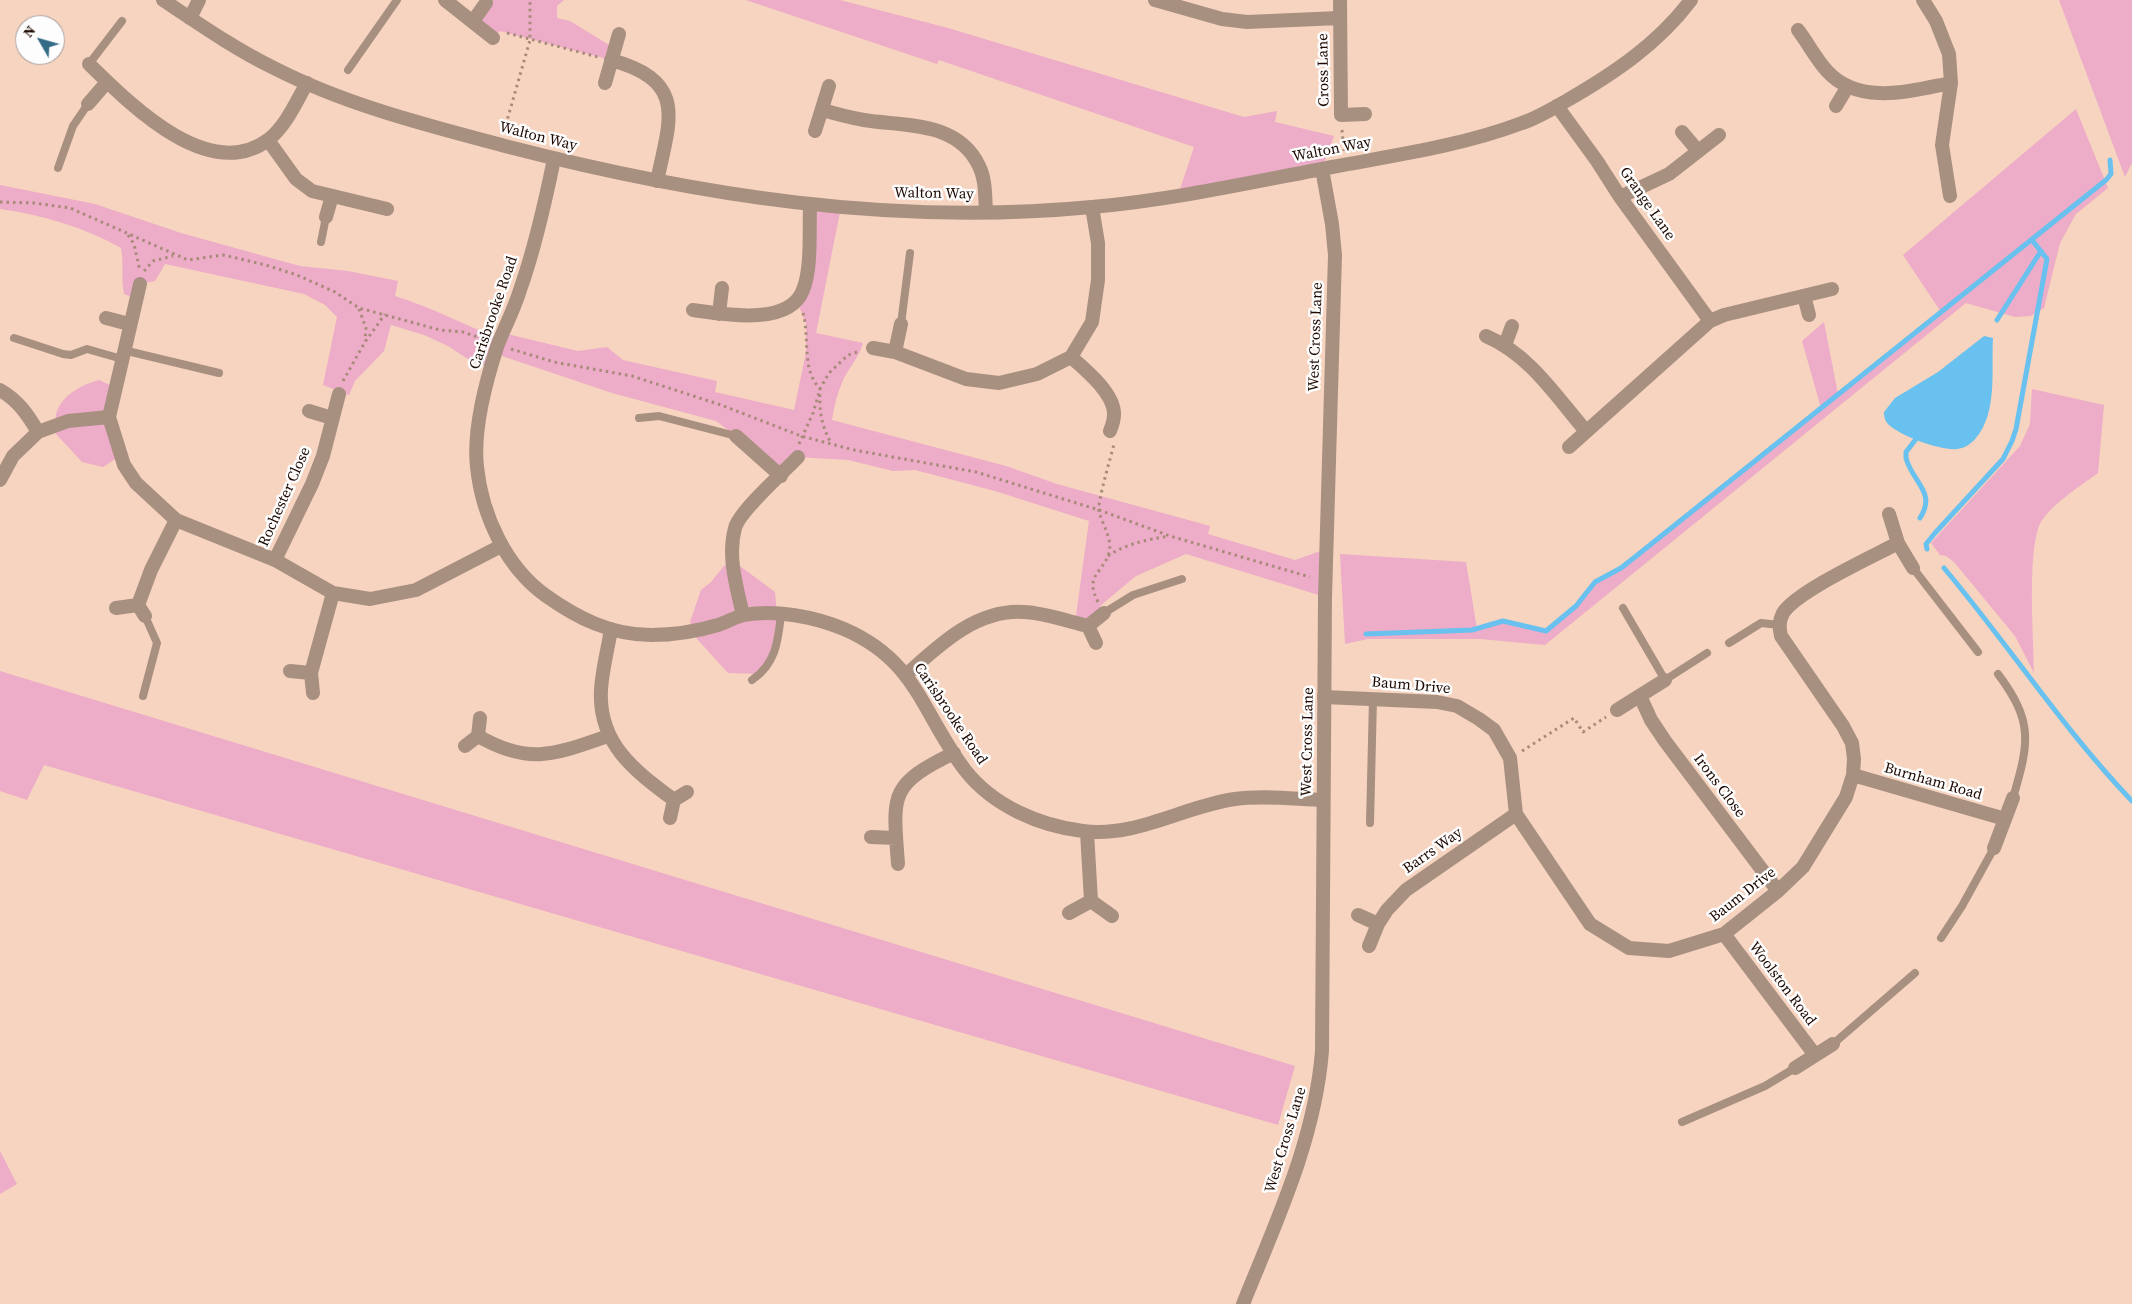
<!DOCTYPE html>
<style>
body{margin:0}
#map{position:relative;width:2132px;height:1304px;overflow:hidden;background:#f7d4bf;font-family:"Source Serif 4",serif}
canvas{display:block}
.north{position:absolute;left:15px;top:15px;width:50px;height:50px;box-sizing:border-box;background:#fdfdfd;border:1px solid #a39b98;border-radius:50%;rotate:308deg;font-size:14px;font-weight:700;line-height:20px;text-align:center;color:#1d0901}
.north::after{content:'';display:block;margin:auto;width:18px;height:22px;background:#346b86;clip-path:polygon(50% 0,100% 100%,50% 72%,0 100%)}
</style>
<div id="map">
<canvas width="2132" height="1304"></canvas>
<div class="north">N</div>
</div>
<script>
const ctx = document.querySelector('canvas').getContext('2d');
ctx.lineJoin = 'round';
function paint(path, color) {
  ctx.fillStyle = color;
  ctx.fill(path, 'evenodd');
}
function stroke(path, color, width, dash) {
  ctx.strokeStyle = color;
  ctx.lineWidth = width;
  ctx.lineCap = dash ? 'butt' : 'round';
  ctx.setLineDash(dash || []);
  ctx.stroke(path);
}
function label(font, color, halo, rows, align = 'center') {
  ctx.font = font + ' "Source Serif 4",serif';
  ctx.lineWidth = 5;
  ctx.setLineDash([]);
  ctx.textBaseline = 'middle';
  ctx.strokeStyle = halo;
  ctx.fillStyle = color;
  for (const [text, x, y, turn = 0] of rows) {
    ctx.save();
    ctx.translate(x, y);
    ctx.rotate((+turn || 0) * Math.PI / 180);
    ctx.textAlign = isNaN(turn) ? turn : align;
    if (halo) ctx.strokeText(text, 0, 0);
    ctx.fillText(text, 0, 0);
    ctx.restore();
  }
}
const green = new Path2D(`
 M488,0H564L557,6V18L570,21L614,48L611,60L500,31L493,38L473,22Z
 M746,0H840L948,28L1244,117L1277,111L1275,122L1334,136L1322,169L1178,195L1194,147L939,60L937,64Z
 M2059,0H2132V163L2125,177Z
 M2076,109L2108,188L2076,214L2060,243L2044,308L2031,316L2015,317L1966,303L1545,645L1480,639H1368L1345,644L1340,554L1466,562L1477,629L1503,621L1546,631L1576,606L1595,582L1621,568L1821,408L1802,341L1824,322L1838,394L1941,312L1903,255Z
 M0,185L95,204L181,233L300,266L348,271L398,281L395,296C431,307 465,325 500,339L503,333L578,351L607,347L623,360L717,381L715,392L794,410L806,352V324L797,301L810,205L841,207L816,333L863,343C859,357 851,365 844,378C838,391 834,405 832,420L1006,466L1057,484L1210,526L1208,534L1295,560L1326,549L1325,597L1186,554L1136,576L1100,606L1104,613L1075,623L1089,521L995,491L915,470L893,471L848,460L798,457L781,476L746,443L716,421L612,393L496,354L491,368L471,361L448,346L424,335L391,325L384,351L355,381L349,395L323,385L337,317L325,305L304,294L165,264L155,281L140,284L136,299L124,294C121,278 124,264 121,248C84,227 43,215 0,209Z
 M99,380L112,386L120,456L103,467L82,462L56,434C56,428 55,420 56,414C62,394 82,385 99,380Z
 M2032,389L2104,405L2098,473C2079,487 2056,501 2042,520C2026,544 2034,641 2034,673L2015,636L1954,562L1946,556L1940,555L1931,543L2020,446L2030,424Z
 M733,561L775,592L779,637L761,674L728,673L697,639L690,622L701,590L711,582L724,566Z
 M0,671L1295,1066L1278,1125L44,765L27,800L0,791Z
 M0,1151L17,1184L0,1194Z`);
const water = new Path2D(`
 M1984,336L1993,338C1991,369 1998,412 1976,438C1971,444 1965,448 1957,449C1941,451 1901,436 1889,425C1885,421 1884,417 1884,412L1895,398L1938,372Z`);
const stream = new Path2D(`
 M1997,320L2041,251
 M1916,439L1906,452V458C1912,482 1937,492 1920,518
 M1927,549L1926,544L1935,533L2003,459L2012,441L2016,429L2047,259L2032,240
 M1944,568C2008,644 2063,729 2132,801
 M1366,634L1472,630L1503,621L1546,631L1576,606L1595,582L1621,568L1640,553L2106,180L2111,174L2110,160`);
const path = new Path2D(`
 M507,33L598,57
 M1342,130L1344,151
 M504,131L530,40V0
 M0,202L34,203L70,208L188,260L223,255L266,265L297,275L335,292L359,308L440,330L463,332L483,339
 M128,235L134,244L140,271
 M144,271L153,261L173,256
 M359,309L366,328L365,341
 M803,313C810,338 801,369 820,389C819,410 821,425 831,443
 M511,349L554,362L632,376L721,405L801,436L854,450L976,472L1099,510L1170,536L1310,577
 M343,381L365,342L385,314
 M799,444L813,413L820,389L829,373L848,355L860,351
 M1108,556C1127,543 1147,540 1169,536
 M1098,602C1085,576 1100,575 1108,556C1114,541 1103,526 1099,512C1097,502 1111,457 1114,444
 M1522,751L1574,718L1583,732L1606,717`);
const service = new Path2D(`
 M89,64L122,21
 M348,70L397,0
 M58,168L73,126L88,104
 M321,242L326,217
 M901,324L910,253
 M14,338L63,354L71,355L87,349L122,359
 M123,350L219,373
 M639,418L659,416L736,436
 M1913,568L1978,652
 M1623,608L1665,680L1707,653
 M1104,613L1133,595L1182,579
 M1729,643L1761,623L1779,625
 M1998,674C2034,722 2029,743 2013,798
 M752,680C776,664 778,641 781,615
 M143,696L157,643L145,616
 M1370,823L1373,699
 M1941,938L1962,906L1994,848
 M1833,1044L1915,973
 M1682,1122L1765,1086L1795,1068`);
const minor = new Path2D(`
 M445,0L493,38
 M1155,0L1222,19L1247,22L1339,18
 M1340,0L1341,115L1365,114
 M1923,0L1936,21L1949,54L1951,83L1942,145L1950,196
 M190,18L199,0
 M473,21L486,3
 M1798,30C1808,43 1816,59 1827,71C1859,106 1910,91 1951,83
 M611,60C688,81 670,119 657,181
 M89,64C129,103 208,184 268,140C286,126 296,102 307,83
 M605,83L619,34
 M88,104L107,82
 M1557,106L1597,161L1620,197L1710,321
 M1836,106L1848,86
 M822,110C838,114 854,119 871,121C910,126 959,123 979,166C986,180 985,197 986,212
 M815,131L829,86
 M1682,132L1698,151
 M268,140L296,179L312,191L387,209
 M554,159C545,203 535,248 520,290C514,310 504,328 497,347C486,381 473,431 477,467C482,515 506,567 545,595C577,618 611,635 651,635C673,635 698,631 718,625C727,622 735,617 744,615C775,609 815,617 844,629C918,661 922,714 965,770C993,806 1040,826 1083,831C1136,838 1184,806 1235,799C1264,795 1294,799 1323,800
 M1620,197L1669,174L1719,135
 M326,217L332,196
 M140,284L109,417L124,465L136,483L176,520L275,560L333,593L370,599L416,590L501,546
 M1804,296L1809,315
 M693,310C722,314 789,327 803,290C812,268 809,230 810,205
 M719,314L722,288
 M106,318L129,324
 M1486,336C1530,355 1555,395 1585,430
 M1505,345L1512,326
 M873,348L895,352L966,379L999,383L1037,374L1071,357L1092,322L1098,280V243L1092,207
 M895,352L901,324
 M1071,357C1086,370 1115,394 1114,415C1114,420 1112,426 1110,431
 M0,390C18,400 28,415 38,432L13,456L0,480
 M309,411L332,418
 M38,432L68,421L109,417
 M736,436L781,476
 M1569,447L1710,321L1724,315L1832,289
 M1889,514L1898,543L1913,568
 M275,560L312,484L323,456L339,394
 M138,605L151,570L176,520
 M116,608L138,605L145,616
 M743,615C737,588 727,557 735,528C739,511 784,472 798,457
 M611,629C608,649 602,670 601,690C598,744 635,771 674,800
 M1096,643L1088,626L1104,613
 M290,671L311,673
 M906,675C939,645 976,609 1024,612C1045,613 1067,621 1088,626
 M313,693L311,673L333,593
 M1640,696L1651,720L1665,741L1778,891
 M1324,697L1437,702L1457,706L1479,719L1494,730L1510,758L1516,814L1590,924L1629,948L1669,951L1724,934L1778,891L1803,867L1846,797L1853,775L1854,759L1852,743L1843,726L1781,636C1779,627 1779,621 1783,613C1797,591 1872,557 1898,543
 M1617,710L1665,680
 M478,736C530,766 556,754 608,736
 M465,746L478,736L480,718
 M1853,775L2005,819
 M670,818L674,800L687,792
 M1087,832L1091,901
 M871,837L896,838
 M1994,848L2013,798
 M898,864C893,795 888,785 954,753
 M1069,913L1091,901L1112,916
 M1358,915L1378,924
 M1724,934L1815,1055
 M1369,946L1378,924L1387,910L1406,890L1516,814
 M1795,1068L1833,1044`);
const tertiary = new Path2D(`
 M163,0C199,24 235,49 274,68C346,105 426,125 505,146C699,196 891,226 1092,207C1172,200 1253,182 1332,167C1396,155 1461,146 1522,123C1537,118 1552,109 1566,101C1613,74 1658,44 1691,0
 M1243,1304C1276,1222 1315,1140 1322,1051L1325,597L1335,255L1332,224L1322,169`);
const streetNames = [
 ["Cross Lane",1324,70,-91],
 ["Walton Way",538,137,14],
 ["Walton Way",1332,150,-11],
 ["Walton Way",934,194,1],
 ["Grange Lane",1647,204,55],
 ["Carisbrooke Road",494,313,-71],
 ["West Cross Lane",1316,337,-88],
 ["Rochester Close",285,497,-66],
 ["Baum Drive",1411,686,5],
 ["Carisbrooke Road",950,714,56],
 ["West Cross Lane",1308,742,-89],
 ["Burnham Road",1933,782,16],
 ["Irons Close",1719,786,53],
 ["Barrs Way",1433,851,-35],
 ["Baum Drive",1743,895,-38],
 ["Woolston Road",1782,984,53],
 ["West Cross Lane",1286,1140,-73]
];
paint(green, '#edacc7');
paint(water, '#68c1ee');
stroke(stream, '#68c1ee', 5);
stroke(path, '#a88a7a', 3, [2.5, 4]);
stroke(service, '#a89081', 8);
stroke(minor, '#a89081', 14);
stroke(tertiary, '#a89081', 14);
label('15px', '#1d0901', '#fdfdfd', streetNames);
</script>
